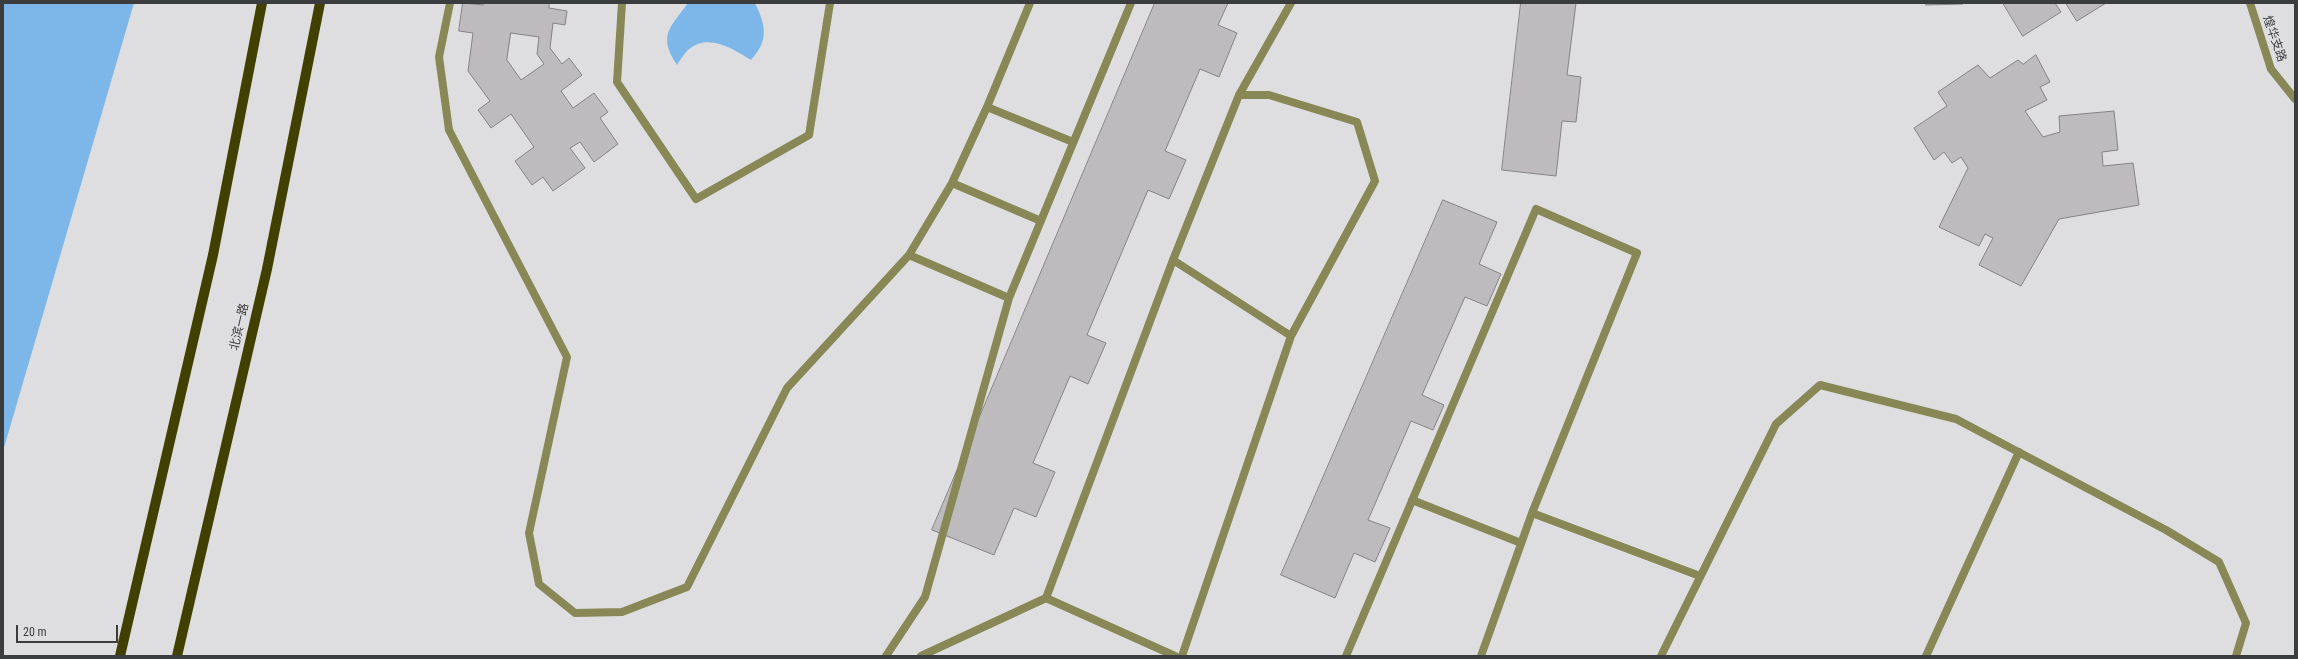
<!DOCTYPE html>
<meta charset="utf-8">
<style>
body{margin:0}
#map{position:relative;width:2298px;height:659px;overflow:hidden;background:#dedee0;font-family:"Roboto Condensed",sans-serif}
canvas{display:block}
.frame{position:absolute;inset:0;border:4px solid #3b3c3d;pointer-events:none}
.scale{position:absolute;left:16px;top:625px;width:102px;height:18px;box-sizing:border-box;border:2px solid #3b3c3d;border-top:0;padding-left:5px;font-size:12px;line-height:14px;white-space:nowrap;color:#3b3c3d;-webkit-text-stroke:3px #dedee0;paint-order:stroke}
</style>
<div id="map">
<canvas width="2298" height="659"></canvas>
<div class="frame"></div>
<div class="scale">20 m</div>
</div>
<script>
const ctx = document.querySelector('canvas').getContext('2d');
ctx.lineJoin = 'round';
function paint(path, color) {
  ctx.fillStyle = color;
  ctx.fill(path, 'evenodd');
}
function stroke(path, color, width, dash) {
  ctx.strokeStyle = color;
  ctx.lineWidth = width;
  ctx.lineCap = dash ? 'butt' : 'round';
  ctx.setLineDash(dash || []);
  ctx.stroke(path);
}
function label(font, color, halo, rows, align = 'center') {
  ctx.font = font + ' "Roboto Condensed","Noto Sans SC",sans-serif';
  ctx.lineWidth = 3;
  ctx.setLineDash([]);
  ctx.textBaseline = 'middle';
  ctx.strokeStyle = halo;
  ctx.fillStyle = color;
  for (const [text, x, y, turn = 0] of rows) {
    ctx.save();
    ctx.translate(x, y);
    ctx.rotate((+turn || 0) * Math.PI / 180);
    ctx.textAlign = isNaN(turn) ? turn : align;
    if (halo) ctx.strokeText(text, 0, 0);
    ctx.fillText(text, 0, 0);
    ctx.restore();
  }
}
const water = new Path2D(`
 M3,3H134L3,451Z
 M688,3H755C766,26 769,40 751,60C734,49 707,32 688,50C684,54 680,60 677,65C657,35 671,27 688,3Z`);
const building = new Path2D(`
 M463,3L483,5L484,3H549V8L567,11L565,25L553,23L550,48L562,64L569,58L582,75L561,91L573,108L594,93L608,112L600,118L618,144L594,162L580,142L570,148L585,168L553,191L543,177L532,185L515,161L534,147L511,114L491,128L478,110L490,101L468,71L473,33L459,31ZM511,33L539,37L537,54L544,64L521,80L507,60Z
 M1155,3H1228L1218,25L1237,33L1219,77L1200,69L1165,151L1186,160L1169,199L1148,190L1087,335L1106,343L1088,384L1070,376L1033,463L1055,472L1036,517L1014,508L994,555L932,530Z
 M1521,3H1576L1567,75L1581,77L1576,122L1562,121L1556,176L1502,170Z
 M1926,3H1963V4L1926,5Z
 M2003,3H2055L2061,12L2023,36Z
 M2066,3H2106L2077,21Z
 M2036,55L2050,82L2040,87L2047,100L2025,111L2043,137L2060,132L2059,116L2114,111L2118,150L2102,152L2103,166L2133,163L2139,205L2059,219L2021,286L1979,265L1993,238L1985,234L1979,246L1939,227L1968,168L1961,157L1952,163L1944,152L1934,160L1914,128L1947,106L1938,92L1978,65L1990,78L2018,60L2023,64Z
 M1443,200L1497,222L1479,264L1501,274L1487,306L1465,297L1422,395L1444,405L1433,430L1411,421L1368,520L1390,528L1375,562L1354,553L1335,598L1281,575Z`);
const service = new Path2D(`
 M450,3L439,57L449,130L567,357L529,533L539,584L575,613L622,612L687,587L787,388L909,255L952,183L987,107L1030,3
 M622,3L617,82L696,199L809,135L830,3
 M987,107L1073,142
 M952,183L1041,221
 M909,255L1009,298
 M1173,260L1291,336
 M1412,500L1521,543
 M1532,513L1700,576
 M1046,598L1175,656
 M886,656L925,597L1009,298L1131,3
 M921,656L1046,598L1173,260L1239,95L1291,3
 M1182,656L1291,336L1375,181L1357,122L1269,95H1239
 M1346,656L1536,209L1637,253L1532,513L1481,656
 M1661,656L1776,424L1820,385L1956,419L2166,530L2219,562L2246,623L2236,656
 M1926,656L2019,452`);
const tertiary = new Path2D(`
 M2250,3L2271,69L2295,99`);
const primary = new Path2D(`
 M120,656L213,255L262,3
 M177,656L267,269L320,3`);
const streetNames = [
 ["煌华支路",2274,39,71],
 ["北滨一路",240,327,-77]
];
paint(water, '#7db6e8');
paint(building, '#bdbbbd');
stroke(building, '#838284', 1);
stroke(service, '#888857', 8);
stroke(tertiary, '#888857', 8);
stroke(primary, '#414000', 10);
label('12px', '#3b3c3d', '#dedee0', streetNames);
</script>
